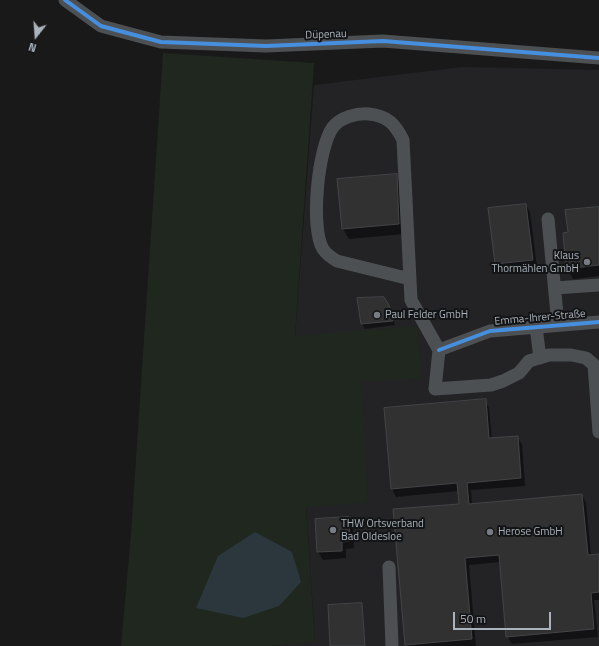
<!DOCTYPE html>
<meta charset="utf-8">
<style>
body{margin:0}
#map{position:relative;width:599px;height:646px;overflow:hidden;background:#19191a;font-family:"Titillium Web",sans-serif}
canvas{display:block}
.north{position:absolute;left:16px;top:16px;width:40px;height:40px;-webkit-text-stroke:3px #131416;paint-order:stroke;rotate:197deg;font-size:11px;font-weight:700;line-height:16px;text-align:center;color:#aab2bb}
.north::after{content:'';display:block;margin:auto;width:14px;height:18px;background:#aab2bb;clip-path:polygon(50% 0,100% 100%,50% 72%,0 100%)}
.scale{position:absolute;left:453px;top:612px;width:98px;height:18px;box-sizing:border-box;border:2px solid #aab2bb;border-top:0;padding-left:5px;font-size:12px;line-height:14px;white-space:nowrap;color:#aab2bb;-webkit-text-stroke:3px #131416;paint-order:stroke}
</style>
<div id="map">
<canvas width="599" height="646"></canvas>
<div class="north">N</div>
<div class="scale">50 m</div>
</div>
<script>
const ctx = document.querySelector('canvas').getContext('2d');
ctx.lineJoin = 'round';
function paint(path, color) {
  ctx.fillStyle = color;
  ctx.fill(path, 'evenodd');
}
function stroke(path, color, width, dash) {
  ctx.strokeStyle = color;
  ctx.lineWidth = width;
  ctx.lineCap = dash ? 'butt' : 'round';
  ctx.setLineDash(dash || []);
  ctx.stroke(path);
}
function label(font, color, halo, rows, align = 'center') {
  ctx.font = font + ' "Titillium Web",sans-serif';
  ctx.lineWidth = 4;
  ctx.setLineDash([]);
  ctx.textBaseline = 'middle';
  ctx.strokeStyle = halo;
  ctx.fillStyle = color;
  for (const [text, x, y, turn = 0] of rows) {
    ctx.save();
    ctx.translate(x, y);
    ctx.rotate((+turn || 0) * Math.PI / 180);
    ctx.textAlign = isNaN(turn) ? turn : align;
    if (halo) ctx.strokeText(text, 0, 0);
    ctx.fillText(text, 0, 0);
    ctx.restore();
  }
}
const built = new Path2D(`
 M462,67L599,70V646H271L315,641L295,337L314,85Z`);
const green = new Path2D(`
 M163,53L314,63L295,336L417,326L421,378L361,382L368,503L306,507L315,642L271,646H121L131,534Z`);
const water = new Path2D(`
 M255,532L292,552L301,582L279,606L243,618L196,608L218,556Z`);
const shadow = new Path2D(`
 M396,175L402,185L404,234L349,239L343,229L338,180Z
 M526,205L530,212L537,268L500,272L496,264L489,209Z
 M599,208V276L573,279L567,268L569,233Z
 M383,298L391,311L395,325L365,329L362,324Z
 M485,400L489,408L492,439L517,437L522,444L525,486L471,490L472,504L582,495L586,503L591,556H599V600H594L598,637L512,644L507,636L501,562L469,565L476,646H406V645L460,504L459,491L396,497L392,489L385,409Z
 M348,518L353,526L354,548L346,549V558L323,560L318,552L316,520Z
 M361,604L362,606L365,646H331Z`);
const building = new Path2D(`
 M397,174L399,224L342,229L337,179Z
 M526,204L533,260L495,264L488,208Z
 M599,207V265L566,269L563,233L568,232L565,210Z
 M384,297L389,305L393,321L361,324L357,298Z
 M486,399L489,438L518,436L521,478L467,483L469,504L582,494L588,555L599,554V592L591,593L594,629L506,637L499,555L465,558L472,639L405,645L393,509L459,504L457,483L391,489L384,408Z
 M349,517L350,541L342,542V551L317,552L315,519Z
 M362,603L365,646H330L328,605Z`);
const minor = new Path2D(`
 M65,0L101,26L161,42L266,46L383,41L599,58
 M548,219L558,325
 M410,279L337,261C332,258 327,255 323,249C310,228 318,147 333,127C341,117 357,113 369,114C388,116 395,124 403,140L411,300L439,350L435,389L491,385L503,381L519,373L529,361L549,355H571L586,358L594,365L599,432
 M555,288L599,285
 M536,327L540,358
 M439,350L490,331L599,322
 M389,567L392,646`);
const cycleway = new Path2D(`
 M65,0L101,26L161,42L266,46L383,41L599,58
 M439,350L490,331L599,322`);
const markers = [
 [587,262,4,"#777c83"],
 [377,315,4,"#777c83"],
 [333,530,4,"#777c83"],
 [490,532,4,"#777c83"]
];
const streetNames = [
 ["Düpenau",326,35,-2],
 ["Emma-Ihrer-Straße",540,318,-5]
];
const poiNames = [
 ["Klaus",579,256,"right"],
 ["Thormählen GmbH",579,269,"right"],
 ["Paul Felder GmbH",385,315],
 ["THW Ortsverband",341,524],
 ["Bad Oldesloe",341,537],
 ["Herose GmbH",498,532]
];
paint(built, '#232326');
paint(green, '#1f271f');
paint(water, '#2b373d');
paint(shadow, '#0007');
paint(building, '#313132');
stroke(building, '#424446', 1);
stroke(minor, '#4d5053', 13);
stroke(cycleway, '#468fdf', 4);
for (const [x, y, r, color] of markers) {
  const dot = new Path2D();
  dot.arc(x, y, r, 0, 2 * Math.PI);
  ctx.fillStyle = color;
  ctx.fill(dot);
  stroke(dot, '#131416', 1.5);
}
label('11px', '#aab2bb', '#131416', streetNames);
label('11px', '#aab2bb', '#131416', poiNames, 'left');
</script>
